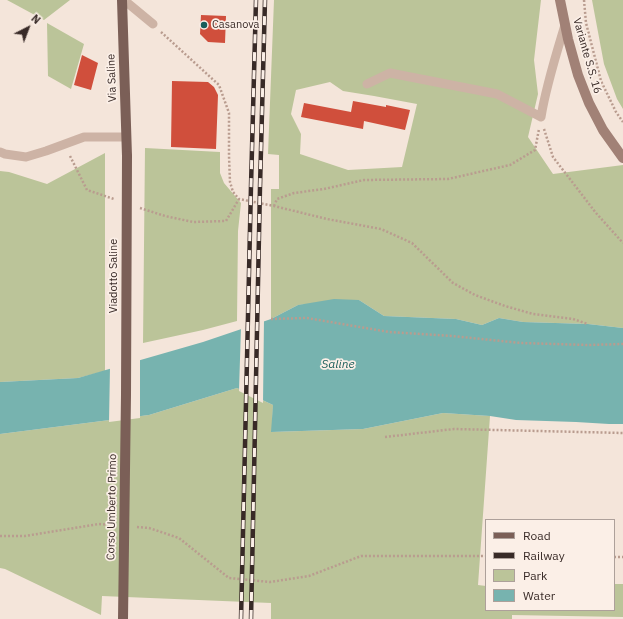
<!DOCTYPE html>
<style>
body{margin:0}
#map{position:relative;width:623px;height:619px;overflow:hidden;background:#f4e5da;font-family:"IBM Plex Sans",sans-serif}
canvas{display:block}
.legend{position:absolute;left:485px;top:519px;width:130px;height:92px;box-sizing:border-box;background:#fbefe7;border:1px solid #ada09a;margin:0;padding:5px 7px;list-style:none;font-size:12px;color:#382a27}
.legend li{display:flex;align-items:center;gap:8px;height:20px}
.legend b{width:20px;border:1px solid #ada09a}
.north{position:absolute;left:8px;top:8px;width:40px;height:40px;-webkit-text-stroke:3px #fbefe7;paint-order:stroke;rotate:42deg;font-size:11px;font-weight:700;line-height:16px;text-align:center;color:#382a27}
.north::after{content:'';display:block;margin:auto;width:14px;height:18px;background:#382a27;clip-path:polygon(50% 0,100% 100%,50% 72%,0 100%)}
</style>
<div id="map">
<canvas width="623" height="619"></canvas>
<ul class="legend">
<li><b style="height:5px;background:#7b5f57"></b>Road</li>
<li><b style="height:5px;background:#382a27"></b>Railway</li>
<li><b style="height:11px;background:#bbc499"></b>Park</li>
<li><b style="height:11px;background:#77b3af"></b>Water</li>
</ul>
<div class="north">N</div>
</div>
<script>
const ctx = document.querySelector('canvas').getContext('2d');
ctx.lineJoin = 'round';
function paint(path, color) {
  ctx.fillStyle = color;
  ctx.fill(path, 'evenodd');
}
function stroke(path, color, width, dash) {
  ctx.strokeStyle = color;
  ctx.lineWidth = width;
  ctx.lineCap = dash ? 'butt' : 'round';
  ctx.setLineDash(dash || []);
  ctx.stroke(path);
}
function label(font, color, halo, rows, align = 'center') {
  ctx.font = font + ' "IBM Plex Sans",sans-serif';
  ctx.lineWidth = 3.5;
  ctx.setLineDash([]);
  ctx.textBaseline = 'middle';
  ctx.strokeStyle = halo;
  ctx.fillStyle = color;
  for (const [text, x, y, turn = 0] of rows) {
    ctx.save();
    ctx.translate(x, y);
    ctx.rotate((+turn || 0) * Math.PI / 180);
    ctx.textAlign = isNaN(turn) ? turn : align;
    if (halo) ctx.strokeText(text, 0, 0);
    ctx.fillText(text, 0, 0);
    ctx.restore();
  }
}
const green = new Path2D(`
 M7,0H70L44,20Z
 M274,0H541L534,60L538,94L528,137L553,174L623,165V328L588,324L523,322L499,318L482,325L456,319L384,316L359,300L298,305L271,319V189H279V155L268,154ZM330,82L343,91L374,96L417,104L402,167L348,170L300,154L301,134L291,114L296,90Z
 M592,0H623V109L617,99L604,64Z
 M47,23L84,44L71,89L48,76Z
 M145,148L220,152V173L224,183L241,203L238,231L237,321L203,330L143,343Z
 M105,153V371L78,378L0,382V171L9,172L47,184Z
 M237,388L273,405L272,432L363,429L443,413L490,416L478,585L486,586V610H614V584H623V617L512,615V619H271V603L102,596L101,615L5,569L0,568V434L149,415Z`);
const water = new Path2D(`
 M334,299L359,300L384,316L456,319L482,325L499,318L523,322L588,324L623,328V424H609L576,422L516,420L490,416L443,413L363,429L271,432L273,405L237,388L149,415L0,434V382L78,378L203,342L271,319L298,305Z`);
const pier = new Path2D(`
 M264,319L263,403L239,391L241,327Z
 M140,358V418L109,422L110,367Z`);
const building = new Path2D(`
 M201,15L226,16L225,43L208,42L200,34Z
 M82,55L98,63L91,90L74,85Z
 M172,81L208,82L214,87L218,95L216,149L171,147Z
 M353,101L386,107V105L410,110L405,130L364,121L363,129L301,117L304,103L351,112Z`);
const path = new Path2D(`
 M584,0L586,23L601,81L616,112L623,122
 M161,32L219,85L229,113V156L230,182L233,192L239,199L274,206L327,219L381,229L412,243L453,283L475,295L505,306L533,314L573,319L588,324
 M544,129L553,157L596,213L623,243
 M70,156L87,190L114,199
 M274,206L277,199L294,193L324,189L364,180L448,179L510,165L535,150L539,129
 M140,208L165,216L193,222L226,221L239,199
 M271,319L307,318L389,332L452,336L521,343L588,345L623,344
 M385,437L454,429L623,433
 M137,527L149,528L179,538L229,578L270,582L309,576L361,556H486
 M0,536H25L99,524L112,525
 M614,557H623`);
const lane = new Path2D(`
 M124,0L153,24
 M367,84L390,73L497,94L541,117C546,86 556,55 565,25
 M0,152L5,154L26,157L46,151L84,137H126`);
const secondary = new Path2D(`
 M560,0L568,39L578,75L589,103L603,130L623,158`);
const primary = new Path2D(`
 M122,0L127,156`);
const rail = new Path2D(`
 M241,619L251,186L256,0
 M251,619L260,187L265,0`);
const primaryBridge = new Path2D(`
 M123,619L126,395L127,156`);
const markers = [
 [204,25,4,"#195d5a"]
];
const poiNames = [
 ["Casanova",212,25]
];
const streetNames = [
 ["Variante S.S. 16",587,56,74],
 ["Via Saline",112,78,-92],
 ["Viadotto Saline",114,276,-90],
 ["Corso Umberto Primo",112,507,-89]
];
const waterNames = [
 ["Saline",338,365]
];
paint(green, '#bbc499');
paint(water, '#77b3af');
paint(pier, '#f4e5da');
paint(building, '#d04f3c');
stroke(path, '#b99c8f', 2.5, [2, 2]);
stroke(lane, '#cdb3a5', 9);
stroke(secondary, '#a18176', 10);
stroke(primary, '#7b5f57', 10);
stroke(rail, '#382a27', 4.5);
stroke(rail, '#fbefe7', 3, [9]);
stroke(primaryBridge, '#7b5f57', 10);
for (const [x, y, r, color] of markers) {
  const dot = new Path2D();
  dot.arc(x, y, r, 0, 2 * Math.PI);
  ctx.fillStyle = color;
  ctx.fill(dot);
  stroke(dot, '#fbefe7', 1.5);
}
label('11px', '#382a27', '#fbefe7', poiNames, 'left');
label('11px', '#382a27', '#fbefe7', streetNames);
label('italic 12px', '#195d5a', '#fbefe7', waterNames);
</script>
